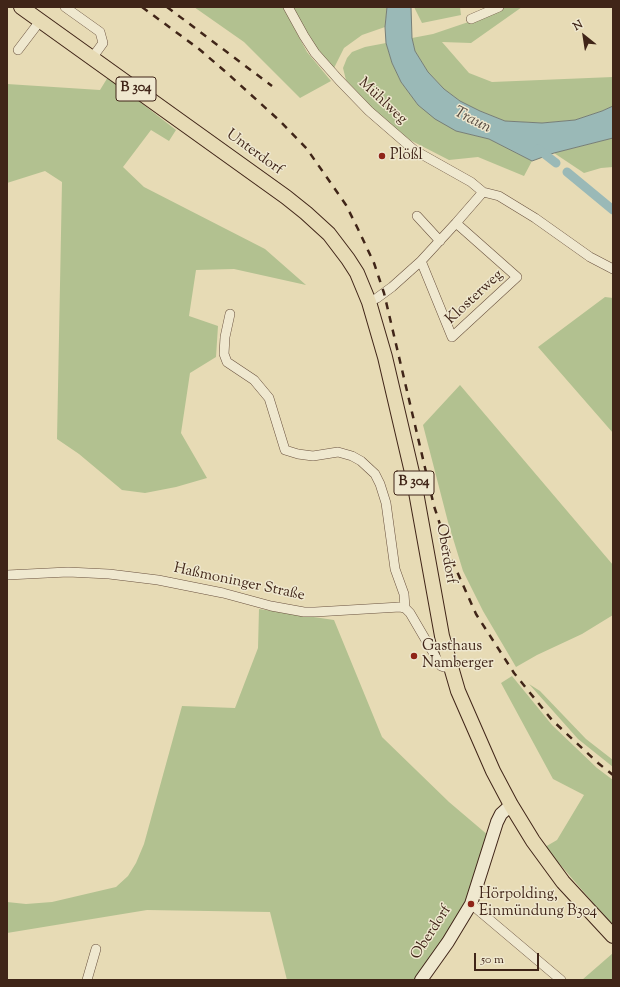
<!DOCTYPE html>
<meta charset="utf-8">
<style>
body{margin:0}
#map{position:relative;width:620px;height:987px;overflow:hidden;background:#e7dbb5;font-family:"Sorts Mill Goudy",serif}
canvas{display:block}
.frame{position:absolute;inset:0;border:8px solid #402518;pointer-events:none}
.north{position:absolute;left:564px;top:16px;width:40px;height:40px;-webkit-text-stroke:3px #efe8cf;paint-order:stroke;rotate:330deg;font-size:11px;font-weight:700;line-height:16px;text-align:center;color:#402518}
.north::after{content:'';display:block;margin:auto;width:14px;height:18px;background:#402518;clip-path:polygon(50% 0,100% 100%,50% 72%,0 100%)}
.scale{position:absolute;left:474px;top:953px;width:65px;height:18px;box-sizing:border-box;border:2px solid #402518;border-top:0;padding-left:5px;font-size:12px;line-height:14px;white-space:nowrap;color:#402518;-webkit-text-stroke:3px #efe8cf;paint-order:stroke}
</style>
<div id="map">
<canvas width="620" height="987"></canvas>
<div class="frame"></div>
<div class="north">N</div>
<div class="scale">50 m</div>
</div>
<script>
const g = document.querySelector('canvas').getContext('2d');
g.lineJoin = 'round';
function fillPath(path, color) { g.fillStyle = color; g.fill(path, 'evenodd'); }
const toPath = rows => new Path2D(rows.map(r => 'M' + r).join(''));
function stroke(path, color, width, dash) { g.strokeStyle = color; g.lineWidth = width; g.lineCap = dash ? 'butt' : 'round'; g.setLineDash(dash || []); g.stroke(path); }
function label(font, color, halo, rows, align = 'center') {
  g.font = font + ' "Sorts Mill Goudy",serif'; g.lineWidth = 3; g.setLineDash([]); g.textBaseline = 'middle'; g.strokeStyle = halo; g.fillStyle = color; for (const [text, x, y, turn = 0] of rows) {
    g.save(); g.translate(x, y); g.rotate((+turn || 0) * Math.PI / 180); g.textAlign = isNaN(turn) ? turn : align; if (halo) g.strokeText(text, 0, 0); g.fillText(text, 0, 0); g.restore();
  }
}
const green = toPath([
 [194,7,283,7,307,52,331,81,300,98,244,42],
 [291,7,387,7,385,27,362,35,344,48,333,70,312,46],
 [414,7,460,7,461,15,422,23],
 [501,7,522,7,471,43,442,42,469,73,492,82,613,77,613,106,602,111,575,120,542,123,505,121,480,111,460,101,444,89,428,72,415,51,412,38,433,34,498,12],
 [386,43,392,63,401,82,418,105,456,131,489,139,532,161,524,176,478,157,449,160,410,140,374,110,346,80,343,68,347,58,352,52,365,47],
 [108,77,176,130,169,141,151,130,123,167,144,187,265,249,306,285,234,269,196,270,189,316,218,326,216,357,190,373,181,433,207,478,176,487,145,493,122,490,79,454,57,439,62,182,45,171,7,183,7,84,100,90],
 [613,138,613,167,601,168,584,173,554,153],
 [605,297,613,298,613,433,538,347],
 [460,385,613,565,613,615,582,634,537,655,516,667,483,611,463,571,448,522,423,425],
 [259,609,334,620,382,737,449,802,489,836,467,906,415,980,287,980,270,912,147,910,7,933,7,902,26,904,52,902,116,887,128,876,136,863,144,844,182,706,235,708,258,648],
 [512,676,552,725,597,768,613,780,613,926,545,847,557,840,584,795,553,779,501,683],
 [529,684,540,691,586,739,613,760,613,767,578,739],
 [613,953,613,980,582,980]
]);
const water = toPath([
 [387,7,411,7,412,38,415,51,428,72,444,89,460,101,480,111,505,121,542,123,575,120,602,111,613,106,613,138,554,153,532,161,489,139,456,131,435,119,418,105,401,82,392,63,386,43,385,27,387,7]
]);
const canal = toPath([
 [538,149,556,163],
 [567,172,613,210]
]);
const street = toPath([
 [65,7,100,32,103,43,92,58],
 [288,7,304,36,315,53,339,80,369,111,414,150,471,182,483,192,499,196,535,218,590,257,613,269],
 [471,19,499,7],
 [18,50,40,21],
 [417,216,440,241],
 [421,261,452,337,517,277,456,223],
 [369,302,377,298,392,287,421,261,456,223,483,192],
 [230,314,225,337,224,354,227,362,254,380,269,398,285,450,298,454,313,456,338,452,352,456,361,461,375,474,380,484,386,503,395,569,404,594,405,608],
 [7,575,68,572,109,574,158,580,223,593,271,606,304,612,315,612,400,607,405,608,410,613,441,666,444,667,450,666],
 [471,904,561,980],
 [87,980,96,949]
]);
const secondary = toPath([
 [421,980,448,942,471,904,497,822,501,814,511,805]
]);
const primary = toPath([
 [21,7,286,197,306,213,329,234,348,259,357,273,369,302,385,357,414,481,442,636,458,691,493,771,511,805,533,841,563,882,613,936]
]);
const rail = toPath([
 [142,7,199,49,227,73,281,122,307,149,346,205,358,229,374,263,384,293,434,506,451,558,476,614,514,673,552,720,598,763,613,775],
 [167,7,272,86]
]);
const markers = [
 [382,156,4,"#8f2418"],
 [414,656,4,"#8f2418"],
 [471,904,4,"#8f2418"]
];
const shields = [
 [136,89,40],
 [414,483,40]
];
const shieldNames = [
 ["B 304",136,89],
 ["B 304",414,483]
];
const streetNames = [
 ["Mühlweg",382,102,43],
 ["Unterdorf",254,153,36],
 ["Klosterweg",475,298,-43],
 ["Oberdorf",445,554,80],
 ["Haßmoninger Straße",239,583,12],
 ["Oberdorf",432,933,-57]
];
const poiNames = [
 ["Plößl",390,156],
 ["Gasthaus",422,647],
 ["Namberger",422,664],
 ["Hörpolding,",479,895],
 ["Einmündung B304",479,912]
];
const waterNames = [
 ["Traun",472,121,27]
];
fillPath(green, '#b2c190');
fillPath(water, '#9ab9b7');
stroke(water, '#767e77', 1);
stroke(canal, '#9ab9b7', 9);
stroke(street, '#6a523f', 10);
stroke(secondary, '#402518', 14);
stroke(primary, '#402518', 16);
stroke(street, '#efe8cf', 9);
stroke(secondary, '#efe8cf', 12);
stroke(primary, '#e7dbb5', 14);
stroke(rail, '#402518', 2.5, [7, 7]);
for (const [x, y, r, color] of markers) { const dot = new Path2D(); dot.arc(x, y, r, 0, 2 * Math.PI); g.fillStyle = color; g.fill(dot); stroke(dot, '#efe8cf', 1.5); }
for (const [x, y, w] of shields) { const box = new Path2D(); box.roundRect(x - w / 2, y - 12, w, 24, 3); g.fillStyle = '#efe8cf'; g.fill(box); stroke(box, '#402518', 1); }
label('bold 14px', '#402518', null, shieldNames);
label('15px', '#402518', '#efe8cf', streetNames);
label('15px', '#402518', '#efe8cf', poiNames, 'left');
label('italic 16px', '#564a40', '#efe8cf', waterNames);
</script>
